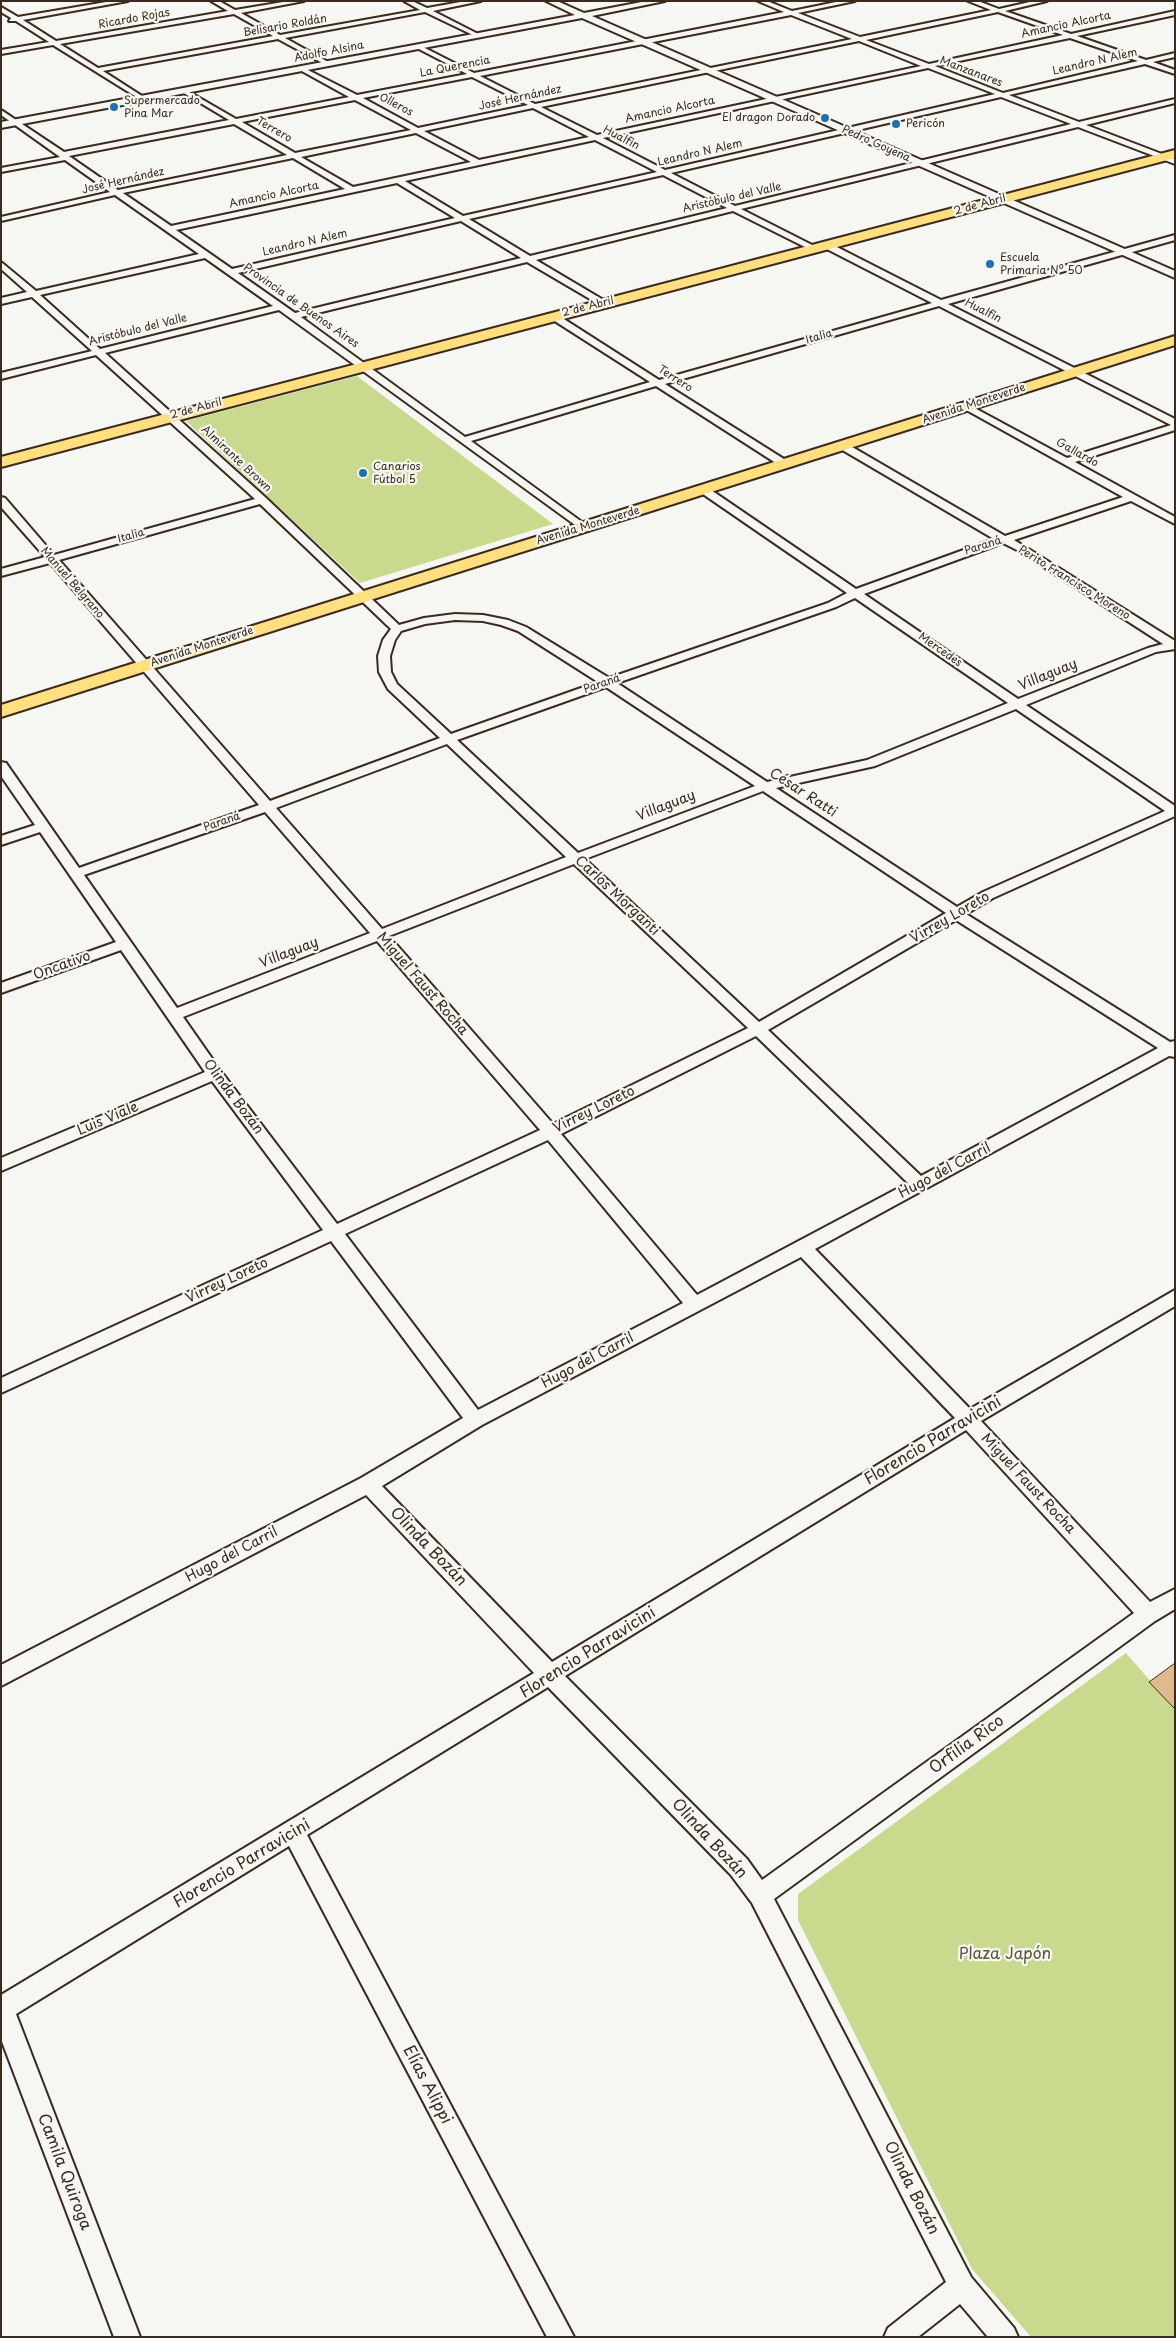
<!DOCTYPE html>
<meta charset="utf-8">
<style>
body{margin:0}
#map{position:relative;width:1176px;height:2338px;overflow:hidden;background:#f6f6f2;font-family:"Playpen Sans",sans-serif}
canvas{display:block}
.frame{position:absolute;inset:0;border:2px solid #3b2a1e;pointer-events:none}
</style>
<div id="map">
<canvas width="1176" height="2338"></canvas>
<div class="frame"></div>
</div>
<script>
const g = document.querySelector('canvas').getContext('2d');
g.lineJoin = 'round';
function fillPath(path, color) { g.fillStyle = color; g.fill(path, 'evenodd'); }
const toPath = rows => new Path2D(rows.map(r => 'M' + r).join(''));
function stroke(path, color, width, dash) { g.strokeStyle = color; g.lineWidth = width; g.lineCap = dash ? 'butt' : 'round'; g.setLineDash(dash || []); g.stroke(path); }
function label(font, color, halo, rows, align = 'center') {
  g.font = font + ' "Playpen Sans",sans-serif'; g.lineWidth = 4.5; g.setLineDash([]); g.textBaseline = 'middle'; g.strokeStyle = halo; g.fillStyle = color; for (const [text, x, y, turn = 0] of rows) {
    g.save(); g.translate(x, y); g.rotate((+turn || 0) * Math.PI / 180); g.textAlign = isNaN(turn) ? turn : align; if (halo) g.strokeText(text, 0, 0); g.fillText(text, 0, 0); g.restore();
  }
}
const green = toPath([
 [357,376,553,524,360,583,186,421],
 [1126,1653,1175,1709,1175,2337,1031,2337,972,2269,798,1920,798,1894]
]);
const building = toPath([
 [1175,1663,1175,1709,1149,1682,1175,1663]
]);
const minor = toPath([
 [112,1,128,1,23,20,56,41,228,11,211,1,219,1,235,10,289,1,304,1,241,13,280,35,420,10,404,1,412,1,427,8,466,1,481,1,433,11,482,36,477,37,425,12,285,38,330,63,328,66,278,39,103,71,145,98,145,100,143,101,53,45,1,54,1,50,49,42,16,21,9,21,11,18,1,12,1,7,18,17,112,1],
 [234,14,273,36,98,68,60,44,234,14],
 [758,1,767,1,792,11,841,1,855,1,798,13,860,37,991,10,968,1,978,1,999,9,1034,1,1047,1,1005,11,1071,34,1175,11,1175,15,1077,36,1146,60,1175,53,1175,57,1153,62,1175,70,1175,74,1145,64,1009,95,1079,122,1175,99,1175,103,1086,125,1175,159,1175,164,1078,127,741,209,816,247,816,251,813,251,733,211,536,260,605,301,606,303,602,306,527,262,301,317,465,437,650,382,550,318,550,314,556,314,659,380,932,303,823,247,823,243,829,243,941,300,1175,235,1175,240,948,304,1175,419,1175,430,1075,462,1175,517,1175,524,1131,501,1014,540,1175,641,1175,649,1156,652,1026,705,1175,806,1175,816,993,898,966,914,1170,1042,1175,1041,1175,1057,1169,1056,815,1249,970,1409,1175,1290,1175,1306,981,1421,1150,1602,1175,1589,1175,1609,1155,1621,774,1899,971,2277,1014,2328,1018,2337,988,2337,960,2304,918,2337,884,2337,888,2328,946,2282,752,1903,731,1875,548,1687,307,1835,574,2337,547,2337,289,1846,16,2014,140,2337,114,2337,1,2039,1,1995,534,1673,366,1495,1,1686,1,1665,361,1478,463,1418,331,1241,1,1393,1,1378,323,1230,212,1081,1,1171,1,1158,205,1072,121,950,1,993,1,983,116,942,40,832,1,845,1,836,35,825,1,776,1,762,6,763,79,868,259,805,50,563,1,576,1,569,45,557,1,507,1,497,5,498,54,555,255,499,96,355,1,379,1,373,92,351,32,297,1,304,1,298,27,292,1,269,1,262,36,291,199,254,115,195,1,221,1,217,110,192,65,160,1,172,1,168,60,157,1,115,1,110,64,152,229,120,182,92,182,90,184,89,236,119,349,97,300,70,302,67,357,95,467,74,417,48,419,45,474,73,784,12,758,1],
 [998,12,1063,35,929,64,866,40,998,12],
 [791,15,852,39,535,104,480,76,791,15],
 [1070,38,1138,61,1003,93,935,66,1070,38],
 [859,41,921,66,597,135,541,107,859,41],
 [928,68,995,94,665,170,603,138,928,68],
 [472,77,528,105,418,128,363,98,472,77],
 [1001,97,1071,124,735,206,671,173,1001,97],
 [355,100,411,130,295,153,242,122,355,100],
 [533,108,589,137,479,160,424,131,533,108],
 [234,124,287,155,118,190,69,156,234,124],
 [416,133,471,162,353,187,301,157,416,133],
 [595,140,657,172,463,216,405,181,595,140],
 [293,158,345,189,171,226,123,193,293,158],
 [663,175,727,208,530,256,469,219,663,175],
 [397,183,455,218,232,269,176,230,397,183],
 [461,221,521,258,295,313,238,273,461,221],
 [205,258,273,306,100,349,40,295,205,258],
 [939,306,1171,425,1067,458,969,405,966,404,961,407,1123,497,1005,536,847,444,839,444,839,448,994,539,856,589,708,488,700,488,700,492,847,593,828,603,609,678,526,627,508,620,483,615,455,614,424,618,399,625,266,498,105,353,279,310,582,530,587,527,586,525,471,441,656,386,779,465,787,465,787,461,665,384,939,306],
 [260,504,391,629,383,640,378,656,379,672,388,689,440,738,270,801,59,560,260,504],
 [1003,543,1019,551,1163,644,1148,648,1018,699,864,594,1003,543],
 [855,598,1008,703,867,760,767,782,617,683,836,607,855,598],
 [455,620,483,621,501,625,518,631,598,682,451,734,397,684,391,672,390,656,395,640,401,631,425,624,455,620],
 [606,687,755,786,578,853,457,740,606,687],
 [1016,709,1165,811,983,892,957,907,776,788,875,766,1016,709],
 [447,744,566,857,382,929,276,808,447,744],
 [763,791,946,913,759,1022,585,859,763,791],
 [265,812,370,933,177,1008,84,875,265,812],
 [574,864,748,1028,553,1124,389,936,574,864],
 [956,920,1158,1048,921,1176,768,1030,956,920],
 [377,941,540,1130,337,1224,220,1070,183,1017,377,941],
 [756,1036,908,1183,697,1295,561,1134,756,1036],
 [548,1140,683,1303,478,1410,345,1234,548,1140],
 [801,1257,955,1418,552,1662,382,1486,482,1425,801,1257],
 [966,1430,1134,1613,762,1880,747,1859,565,1676,966,1430]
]);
const tertiary = toPath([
 [546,1,557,1,584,13,647,1,665,1,592,16,1175,271,1175,278,582,18,1,128,1,122,575,15,546,1]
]);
const primary = toPath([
 [1175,150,1175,158,1,467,1,457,1175,150],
 [1175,336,1175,345,1,717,1,705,1175,336]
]);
const markers = [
 [114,107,5,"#1f6fb2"],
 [825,118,5,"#1f6fb2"],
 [896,124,5,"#1f6fb2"],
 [990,264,5,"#1f6fb2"],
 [363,473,5,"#1f6fb2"]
];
const farStreetnames = [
 ["Ricardo Rojas",134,19,-10],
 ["Amancio Alcorta",1066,25,-12],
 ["Belisario Roldán",285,26,-10],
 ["Adolfo Alsina",329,52,-11],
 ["Leandro N Alem",1095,62,-13],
 ["La Querencia",455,67,-11],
 ["Manzanares",971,72,21],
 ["José Hernández",520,98,-12],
 ["Olleros",396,105,28],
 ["Amancio Alcorta",670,110,-12],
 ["Terrero",274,130,30],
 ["Hualfin",621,138,27],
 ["Pedro Goyena",876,144,24],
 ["Leandro N Alem",700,153,-13],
 ["José Hernández",123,181,-13],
 ["Amancio Alcorta",274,195,-12],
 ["Aristóbulo del Valle",732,198,-13],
 ["2 de Abril",980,205,-15],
 ["Leandro N Alem",305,243,-13],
 ["Provincia de Buenos Aires",301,306,35],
 ["2 de Abril",588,307,-14],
 ["Hualfin",983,311,27],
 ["Aristóbulo del Valle",138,330,-14],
 ["Italia",819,337,-16],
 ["Terrero",675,379,33],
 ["Avenida Monteverde",974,404,-18],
 ["2 de Abril",196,409,-15],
 ["Gallardo",1077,453,29],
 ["Almirante Brown",236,459,43],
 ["Avenida Monteverde",588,526,-17],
 ["Italia",131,536,-16],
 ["Paraná",983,546,-17],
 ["Manuel Belgrano",72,583,49],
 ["Perito Francisco Moreno",1074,583,32],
 ["Avenida Monteverde",202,647,-18],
 ["Mercedes",940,650,35],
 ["Paraná",602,684,-19],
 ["Paraná",222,822,-19]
];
const farPoinames = [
 ["Supermercado",124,101],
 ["Pina Mar",124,114],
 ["El dragon Dorado",815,118,"right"],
 ["Pericón",906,124],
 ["Escuela",1000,258],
 ["Primaria Nº 50",1000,271],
 ["Canarios",373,467],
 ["Fútbol 5",373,480]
];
const streetNames = [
 ["Villaguay",1048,675,-22],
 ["César Ratti",803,793,33],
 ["Villaguay",666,806,-21],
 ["Carlos Morganti",617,896,43],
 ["Virrey Loreto",950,918,-30],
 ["Villaguay",289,953,-21],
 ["Oncativo",62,966,-20],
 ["Miguel Faust Rocha",422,984,49],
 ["Olinda Bozán",233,1097,53],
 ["Virrey Loreto",594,1110,-26],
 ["Luis Viale",108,1119,-23],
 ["Hugo del Carril",945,1171,-28],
 ["Virrey Loreto",227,1281,-25],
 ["Hugo del Carril",588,1361,-28],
 ["Miguel Faust Rocha",1028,1484,47],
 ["Hugo del Carril",232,1555,-28]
];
const nearStreetnames = [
 ["Florencio Parravicini",933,1441,-31],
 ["Olinda Bozán",428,1547,46],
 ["Florencio Parravicini",588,1653,-32],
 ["Orfilia Rico",967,1745,-36],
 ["Olinda Bozán",709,1839,47],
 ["Florencio Parravicini",242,1864,-31],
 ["Elías Alippi",427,2085,62],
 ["Camila Quiroga",64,2172,69],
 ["Olinda Bozán",911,2188,63]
];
const nearParknames = [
 ["Plaza Japón",1005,1955]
];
fillPath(green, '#c9da8e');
fillPath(building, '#e1b991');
stroke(building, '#3b2a1e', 1);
stroke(minor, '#3b2a1e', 4);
stroke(tertiary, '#3b2a1e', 4);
stroke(primary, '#3b2a1e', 4);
fillPath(minor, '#f6f6f2');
fillPath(tertiary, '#f6f6f2');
fillPath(primary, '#ffdf80');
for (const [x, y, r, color] of markers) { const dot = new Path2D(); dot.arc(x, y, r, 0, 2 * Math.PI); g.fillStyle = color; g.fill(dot); stroke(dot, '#f6f6f2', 2); }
label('11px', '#3b2a1e', '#f6f6f2', farStreetnames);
label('11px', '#3b2a1e', '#f6f6f2', farPoinames, 'left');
label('14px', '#3b2a1e', '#f6f6f2', streetNames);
label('16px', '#3b2a1e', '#f6f6f2', nearStreetnames);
label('16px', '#5e563a', '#f6f6f2', nearParknames);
</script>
